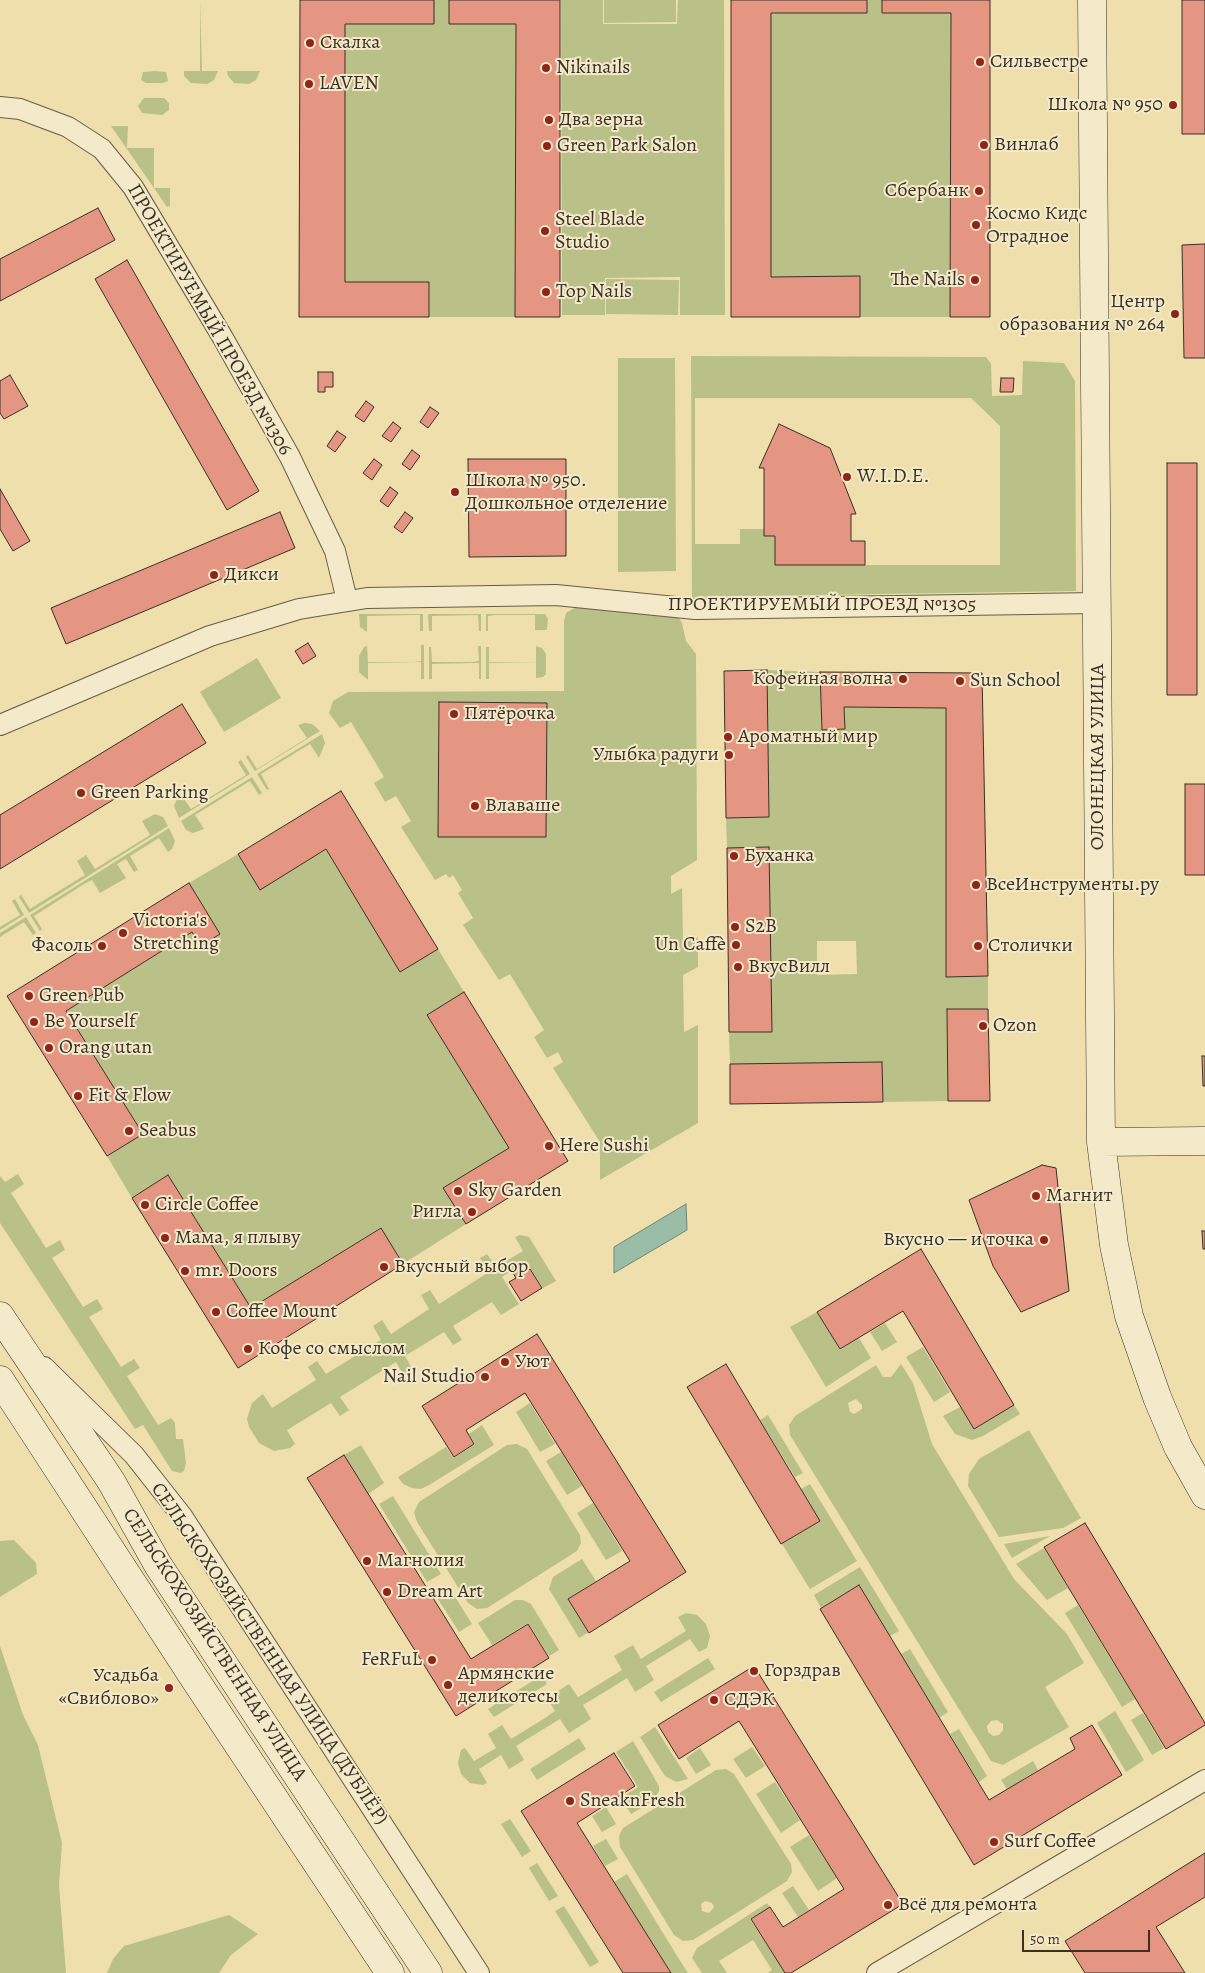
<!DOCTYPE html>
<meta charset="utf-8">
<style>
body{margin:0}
#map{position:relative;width:1205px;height:1973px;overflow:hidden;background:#eedfad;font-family:Alegreya,serif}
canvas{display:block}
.scale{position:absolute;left:1022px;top:1930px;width:128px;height:22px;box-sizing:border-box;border:2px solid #3a3025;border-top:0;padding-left:6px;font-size:15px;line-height:18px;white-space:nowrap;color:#3a3025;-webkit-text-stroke:4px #f4eaca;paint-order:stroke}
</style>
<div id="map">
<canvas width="1205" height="1973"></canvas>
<div class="scale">50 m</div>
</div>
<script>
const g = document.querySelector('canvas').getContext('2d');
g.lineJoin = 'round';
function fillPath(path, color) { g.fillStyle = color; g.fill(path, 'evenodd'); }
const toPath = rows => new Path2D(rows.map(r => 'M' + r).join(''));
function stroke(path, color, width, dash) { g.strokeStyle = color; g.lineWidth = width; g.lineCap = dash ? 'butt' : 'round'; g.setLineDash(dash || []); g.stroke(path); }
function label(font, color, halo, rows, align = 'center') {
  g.font = font + ' Alegreya,serif'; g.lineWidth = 4; g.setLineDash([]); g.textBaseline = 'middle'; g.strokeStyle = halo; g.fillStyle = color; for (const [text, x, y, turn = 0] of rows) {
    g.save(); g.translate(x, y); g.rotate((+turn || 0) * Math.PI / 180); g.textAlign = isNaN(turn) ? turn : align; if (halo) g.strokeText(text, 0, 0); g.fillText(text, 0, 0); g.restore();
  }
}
const green = toPath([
 [200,0,202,71,218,71,214,80,207,84,191,83,184,76,184,71,200,71],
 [434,0,449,0,450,24,516,24,515,317,429,317,429,282,345,282,345,24,434,24],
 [561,0,603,0,603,24,677,24,678,0,724,0,725,315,680,315,680,277,605,278,605,315,562,315],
 [604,0,676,0,676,22,604,23],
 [867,0,882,0,951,13,950,317,860,317,860,277,771,277,771,13],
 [155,71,166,72,168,81,163,83,146,83,141,80,143,72],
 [227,71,260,71,256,80,249,84,234,83,228,76],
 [144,98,164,98,169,103,169,110,162,115,142,113,138,106],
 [111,126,128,126,127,148,154,148,154,188,170,188,170,206,167,207],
 [606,279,679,280,678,315,606,314],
 [691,356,986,357,991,364,992,396,1022,395,1023,361,1064,363,1075,381,1076,591,692,597],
 [695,398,971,398,1000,426,1000,565,775,565,775,536,764,529,740,529,740,544,695,544],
 [618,358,675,358,676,571,618,572],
 [576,607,679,618,682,623,686,641,696,654,697,860,671,876,671,894,682,888,683,943,698,937,698,967,683,975,684,1032,698,1025,698,1123,600,1180,600,1142,553,1068,563,1062,558,1052,547,1058,534,1037,544,1030,510,974,499,980,463,925,473,918,458,893,462,890,453,875,449,878,446,874,435,880,401,827,411,821,396,796,385,802,374,783,384,777,351,722,340,728,329,713,333,701,348,692,564,691,564,621,566,613],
 [439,702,547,703,546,837,438,837],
 [359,614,423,614,423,631,420,631,420,615,413,615,367,616,367,632,360,627],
 [428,614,481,614,481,631,479,631,478,615,432,616,432,631,429,631],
 [486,614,545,614,548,619,547,630,535,630,535,615,495,615,488,616,488,631,486,631],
 [421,645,424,645,424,679,421,679,421,662,368,663,368,680,359,672,359,656,364,647,367,646,368,662,414,662,421,661],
 [478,646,481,646,481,679,479,679,479,663,472,663,432,664,432,679,429,679,429,647,431,647,432,662,472,662,479,661],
 [536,646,542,648,546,654,546,674,543,677,536,678,536,662,489,663,489,679,486,679,486,647,489,647,489,662,536,662],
 [257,658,281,698,224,732,200,692],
 [767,670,820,672,822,730,845,729,844,707,946,708,947,977,988,976,988,1009,947,1009,948,1101,883,1102,882,1062,730,1064,729,1032,771,1032,769,847,727,848,726,818,769,817],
 [817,941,856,941,857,974,817,975],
 [305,723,312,724,320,731,255,771,246,757,248,755,257,769,307,738,298,725],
 [322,734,325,743,319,758,310,744,261,774,269,789,267,790,257,774],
 [241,760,250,774,179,818,174,806,177,799,182,796,191,809,207,799,246,775,238,762],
 [252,777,262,793,259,795,250,781,195,815,204,829,193,833,186,830,181,821],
 [155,814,163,817,168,826,29,913,19,897,21,895,30,909,41,902,85,875,77,861,86,855,95,869,150,835,142,821],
 [169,828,175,841,172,849,168,852,159,838,130,856,138,870,134,872,126,859,117,864,126,878,100,893,92,880,84,884,34,916,42,929,40,931,30,915],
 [326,849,400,971,438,949,464,992,427,1015,509,1148,444,1188,466,1224,403,1264,380,1228,251,1308,168,1175,132,1198,107,1156,143,1134,66,1011,192,932,201,946,220,934,189,883,238,854,260,889],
 [15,899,24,915,0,930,0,927,20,915,12,901],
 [26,917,36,933,33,935,24,922,0,937,0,933],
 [18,1174,24,1184,11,1193,46,1248,60,1240,65,1250,52,1258,83,1307,97,1299,103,1309,89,1317,121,1367,134,1359,140,1368,127,1376,158,1425,171,1418,175,1423,176,1439,183,1439,186,1463,184,1471,181,1473,172,1471,143,1425,135,1429,0,1223,0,1176,5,1182],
 [520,1235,529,1237,556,1281,543,1288,526,1262,502,1277,519,1304,501,1315,492,1302,487,1305,453,1326,462,1340,453,1345,444,1332,405,1356,413,1370,404,1376,396,1362,340,1397,349,1410,340,1416,331,1403,287,1430,295,1444,290,1448,274,1451,259,1443,249,1427,247,1419,252,1403,259,1397,263,1394,272,1408,316,1380,308,1367,317,1361,326,1374,381,1340,373,1326,382,1320,391,1334,429,1309,421,1295,430,1290,439,1304,489,1272,480,1258,487,1254,496,1267,523,1251,515,1237],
 [817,1312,840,1350,859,1338,871,1358,826,1387,790,1327],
 [885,1323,897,1342,882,1351,870,1332],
 [923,1347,950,1392,934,1402,906,1357],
 [901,1364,913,1383,932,1444,1014,1579,1067,1634,1084,1663,1045,1687,1069,1727,1003,1765,991,1761,790,1435,789,1425,795,1416,876,1365,883,1377,891,1377],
 [856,1399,862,1405,862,1409,854,1414,850,1412,848,1403],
 [997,1720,1003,1724,1003,1730,999,1735,993,1736,988,1732,987,1726,991,1721],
 [530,1403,555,1444,540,1452,516,1412],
 [1014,1405,1020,1414,983,1436,972,1440,955,1434,943,1416,960,1407,974,1429],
 [768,1415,803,1473,795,1477,760,1420],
 [482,1425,494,1445,429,1485,421,1489,412,1488,403,1484,398,1477,446,1447,454,1458,475,1444,469,1434],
 [1029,1430,1081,1518,1063,1528,999,1537,968,1486,969,1474,979,1459],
 [517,1444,527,1449,580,1535,581,1543,577,1551,487,1608,477,1609,468,1603,417,1522,414,1512,419,1502,507,1445],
 [361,1445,384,1483,368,1494,344,1455],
 [561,1452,582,1486,567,1495,546,1461],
 [810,1484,857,1561,810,1589,782,1544,820,1521,801,1489],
 [393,1496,441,1574,427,1582,379,1504],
 [593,1503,622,1551,606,1560,577,1513],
 [1050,1536,1012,1558,1004,1544],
 [14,1540,36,1563,37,1574,0,1597,0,1541],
 [1044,1548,1068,1588,1047,1600,1016,1564],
 [582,1559,596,1581,568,1599,589,1632,579,1638,549,1589,553,1577],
 [860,1567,899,1631,890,1636,859,1585,821,1608,814,1595],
 [449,1587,472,1624,459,1632,436,1596],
 [515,1600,523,1600,531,1604,559,1650,549,1656,528,1623,492,1645,478,1623],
 [1078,1605,1135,1699,1122,1707,1065,1613],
 [686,1613,697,1615,706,1624,710,1636,707,1648,699,1652,690,1639,646,1666,654,1680,635,1692,627,1678,616,1685,583,1705,591,1719,569,1733,560,1719,516,1746,524,1760,509,1769,501,1755,479,1769,487,1783,483,1785,470,1783,461,1774,458,1763,461,1750,465,1748,474,1761,496,1748,488,1734,502,1725,511,1739,545,1718,555,1711,547,1698,569,1684,578,1697,583,1694,622,1670,614,1656,633,1645,641,1659,647,1655,686,1631,678,1617],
 [0,1646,23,1715,38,1745,62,1843,59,1885,66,1973,0,1973],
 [910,1649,948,1712,939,1718,901,1654],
 [708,1658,715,1669,661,1702,654,1692],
 [542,1675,547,1684,494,1717,488,1709],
 [1115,1711,1144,1760,1126,1772,1097,1723],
 [1143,1713,1164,1748,1152,1755,1131,1720],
 [655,1727,688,1779,676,1782,665,1776,640,1737],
 [959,1729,987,1776,979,1782,950,1734],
 [579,1738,586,1749,537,1780,530,1769],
 [633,1741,659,1786,659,1791,653,1801,631,1814,621,1798,638,1787,616,1752],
 [752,1747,765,1766,746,1778,733,1759],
 [700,1748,711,1765,696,1774,686,1758],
 [1033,1761,1038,1770,1007,1789,1001,1780],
 [726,1769,734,1774,791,1864,792,1872,787,1881,735,1914,693,1940,683,1941,674,1935,620,1847,619,1836,623,1828,673,1797,716,1770],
 [705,1901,712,1903,714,1907,709,1913,702,1911,701,1904],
 [775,1782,800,1820,781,1833,756,1794],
 [606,1807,616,1824,602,1832,592,1816],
 [510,1819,531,1851,522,1857,501,1824],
 [809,1835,837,1878,818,1891,790,1847],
 [606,1839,618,1859,605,1866,593,1846],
 [537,1863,558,1896,549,1901,529,1868],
 [627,1874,679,1959,688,1973,671,1973,614,1882],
 [793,1886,809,1910,798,1917,782,1893],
 [767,1903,770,1907,750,1919,785,1973,768,1973,772,1970,753,1940,719,1961,727,1973,702,1973,692,1958,697,1948],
 [564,1906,599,1962,590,1967,555,1911],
 [229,1915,258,1934,231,1955,219,1973,107,1973,113,1959,124,1946]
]);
const water = toPath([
 [686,1204,687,1230,614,1273,614,1247,686,1204]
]);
const building = toPath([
 [300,0,434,0,434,24,345,24,345,282,429,282,429,317,299,317,300,0],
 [449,0,560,0,560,317,515,317,516,24,449,24,449,0],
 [731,0,867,0,867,13,771,13,771,277,860,276,860,317,731,317,731,0],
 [882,0,990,0,990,317,950,317,951,13,882,13,882,0],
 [1182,0,1205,0,1205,134,1182,134,1182,0],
 [98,208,115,240,0,301,0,259,98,208],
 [1205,244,1205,358,1184,358,1182,245,1205,244],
 [127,260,259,491,227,510,95,279,127,260],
 [318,372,333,372,333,387,325,387,325,392,318,392,318,372],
 [10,375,28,406,4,419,0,413,0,381,10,375],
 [1001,378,1014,378,1013,392,1000,392,1001,378],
 [366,401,374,407,364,422,355,416,366,401],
 [430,407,439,413,428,428,420,422,430,407],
 [393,422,401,428,391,442,382,436,393,422],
 [779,424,830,448,856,514,851,514,851,541,865,541,865,565,775,565,775,536,764,536,764,468,759,468,779,424],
 [337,431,346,437,335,452,327,446,337,431],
 [412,450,420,456,410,470,402,464,412,450],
 [374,459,382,465,372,480,363,473,374,459],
 [468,459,566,459,566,556,469,557,468,459],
 [1167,463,1197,463,1197,695,1167,695,1167,463],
 [390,487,398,493,388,507,380,501,390,487],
 [0,489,30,541,13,551,0,529,0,489],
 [280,512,295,548,66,644,51,608,280,512],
 [405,512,413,518,402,533,394,527,405,512],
 [308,643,316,656,303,664,295,651,308,643],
 [767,670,769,817,726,818,724,671,767,670],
 [820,672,982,673,988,976,946,977,946,708,844,707,845,729,822,730,820,672],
 [439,702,547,703,546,837,438,837,439,702],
 [182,704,206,743,0,869,0,815,182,704],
 [1185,784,1205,784,1205,875,1185,875,1185,784],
 [341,791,438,949,400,972,326,849,260,890,238,854,341,791],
 [769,847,772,1032,729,1032,727,848,769,847],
 [189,883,220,934,201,946,192,932,66,1011,143,1134,107,1156,7,996,189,883],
 [464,992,568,1161,466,1224,443,1188,509,1148,427,1015,464,992],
 [947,1009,988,1009,990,1101,948,1101,947,1009],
 [1202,1056,1205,1056,1205,1086,1203,1086,1202,1056],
 [882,1062,883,1102,730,1104,730,1064,882,1062],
 [1042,1165,1056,1168,1069,1291,1021,1312,993,1266,969,1200,1042,1165],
 [168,1175,251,1308,381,1228,403,1264,238,1368,132,1198,168,1175],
 [1202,1231,1205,1231,1205,1249,1203,1249,1202,1231],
 [921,1249,1014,1405,974,1429,903,1311,840,1349,817,1312,921,1249],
 [520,1268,523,1273,530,1269,542,1288,521,1301,509,1282,516,1278,513,1273,520,1268],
 [537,1334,686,1572,589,1633,568,1599,630,1561,525,1393,466,1430,474,1444,454,1457,422,1406,537,1334],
 [726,1364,820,1521,781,1544,687,1387,726,1364],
 [344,1455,471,1659,528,1624,549,1658,456,1716,307,1478,344,1455],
 [1085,1523,1205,1723,1205,1725,1166,1749,1044,1547,1085,1523],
 [859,1585,989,1800,1075,1749,1070,1738,1092,1725,1122,1775,974,1865,820,1609,859,1585],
 [754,1666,903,1904,791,1973,785,1973,751,1919,770,1907,783,1927,844,1889,739,1721,679,1759,658,1725,754,1666],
 [614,1753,635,1786,577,1823,671,1973,623,1973,521,1811,614,1753],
 [1205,1853,1205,1897,1156,1927,1185,1973,1085,1973,1065,1941,1205,1853]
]);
const street = toPath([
 [0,107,20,109,68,127,102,149,133,187,223,338,290,457,335,551,347,600],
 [0,725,210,636,299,609,367,598,556,595,695,609,1097,603],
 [44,1367,134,1455,182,1516,479,1973],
 [877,1973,1205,1780]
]);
const secondary = toPath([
 [1092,0,1101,1142,1114,1245,1129,1316,1157,1397,1178,1447,1205,1495],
 [1101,1142,1205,1141],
 [0,1316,111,1481,158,1565,428,1973],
 [0,1380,194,1678,390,1973]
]);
const markers = [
 [310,43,5,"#8f2418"],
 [980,62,5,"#8f2418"],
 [546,68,5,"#8f2418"],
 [309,84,5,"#8f2418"],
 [1173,105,5,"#8f2418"],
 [549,120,5,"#8f2418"],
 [984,145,5,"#8f2418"],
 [547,146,5,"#8f2418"],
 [979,191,5,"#8f2418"],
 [976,225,5,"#8f2418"],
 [545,231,5,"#8f2418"],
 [975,280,5,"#8f2418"],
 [546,292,5,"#8f2418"],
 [1175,314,5,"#8f2418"],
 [847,477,5,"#8f2418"],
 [455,492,5,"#8f2418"],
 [214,575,5,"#8f2418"],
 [903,679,5,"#8f2418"],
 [960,681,5,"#8f2418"],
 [454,714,5,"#8f2418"],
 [728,737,5,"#8f2418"],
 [729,755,5,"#8f2418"],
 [81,793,5,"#8f2418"],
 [475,806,5,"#8f2418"],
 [734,856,5,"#8f2418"],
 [976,885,5,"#8f2418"],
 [735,927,5,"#8f2418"],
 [123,933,5,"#8f2418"],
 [736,945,5,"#8f2418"],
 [102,946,5,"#8f2418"],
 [978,946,5,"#8f2418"],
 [738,967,5,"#8f2418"],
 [29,996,5,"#8f2418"],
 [34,1022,5,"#8f2418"],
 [983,1026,5,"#8f2418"],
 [49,1048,5,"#8f2418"],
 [78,1096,5,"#8f2418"],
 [129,1131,5,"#8f2418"],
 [549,1146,5,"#8f2418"],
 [458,1191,5,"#8f2418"],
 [1036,1196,5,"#8f2418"],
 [145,1205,5,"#8f2418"],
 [472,1212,5,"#8f2418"],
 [165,1238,5,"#8f2418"],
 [1044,1240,5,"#8f2418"],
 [384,1267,5,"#8f2418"],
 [185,1271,5,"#8f2418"],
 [216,1312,5,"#8f2418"],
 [248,1349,5,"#8f2418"],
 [505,1362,5,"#8f2418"],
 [485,1377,5,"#8f2418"],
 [367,1561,5,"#8f2418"],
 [387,1592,5,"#8f2418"],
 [432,1660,5,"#8f2418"],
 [754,1671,5,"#8f2418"],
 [448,1685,5,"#8f2418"],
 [169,1688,5,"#8f2418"],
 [714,1700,5,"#8f2418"],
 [570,1801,5,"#8f2418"],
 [994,1842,5,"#8f2418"],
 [888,1905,5,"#8f2418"]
];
const poiNames = [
 ["Скалка",320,43],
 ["Сильвестре",990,62],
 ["Nikinails",556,68],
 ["LAVEN",319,84],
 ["Школа № 950",1163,105,"right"],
 ["Два зерна",559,120],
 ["Винлаб",994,145],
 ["Green Park Salon",557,146],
 ["Сбербанк",969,191,"right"],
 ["Космо Кидс",986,214],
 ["Отрадное",986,237],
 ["Steel Blade",555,220],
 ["Studio",555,243],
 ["The Nails",965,280,"right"],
 ["Top Nails",556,292],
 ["Центр",1165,302,"right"],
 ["образования № 264",1165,325,"right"],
 ["W.I.D.E.",857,477],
 ["Школа № 950.",465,481],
 ["Дошкольное отделение",465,504],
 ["Дикси",224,575],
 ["Кофейная волна",893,679,"right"],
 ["Sun School",970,681],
 ["Пятёрочка",464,714],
 ["Ароматный мир",738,737],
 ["Улыбка радуги",719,755,"right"],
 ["Green Parking",91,793],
 ["Влаваше",485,806],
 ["Буханка",744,856],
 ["ВсеИнструменты.ру",986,885],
 ["Victoria's",133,921],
 ["Stretching",133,944],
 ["S2B",745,927],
 ["Un Caffè",726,945,"right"],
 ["Фасоль",92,946,"right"],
 ["Столички",988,946],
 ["ВкусВилл",748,967],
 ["Green Pub",39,996],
 ["Be Yourself",44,1022],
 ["Ozon",993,1026],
 ["Orang utan",59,1048],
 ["Fit & Flow",88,1096],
 ["Seabus",139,1131],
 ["Here Sushi",559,1146],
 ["Sky Garden",468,1191],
 ["Магнит",1046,1196],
 ["Circle Coffee",155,1205],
 ["Ригла",462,1212,"right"],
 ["Мама, я плыву",175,1238],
 ["Вкусно — и точка",1034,1240,"right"],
 ["Вкусный выбор",394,1267],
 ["mr. Doors",195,1271],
 ["Coffee Mount",226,1312],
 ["Кофе со смыслом",258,1349],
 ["Уют",515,1362],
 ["Nail Studio",475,1377,"right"],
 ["Магнолия",377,1561],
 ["Dream Art",397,1592],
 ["FeRFuL",422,1660,"right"],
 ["Горздрав",764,1671],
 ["Армянские",458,1674],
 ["деликотесы",458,1697],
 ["Усадьба",159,1676,"right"],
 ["«Свиблово»",159,1699,"right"],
 ["СДЭК",724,1700],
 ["SneaknFresh",580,1801],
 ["Surf Coffee",1004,1842],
 ["Всё для ремонта",898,1905]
];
const streetNames = [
 ["ПРОЕКТИРУЕМЫЙ ПРОЕЗД №1306",209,320,60],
 ["ПРОЕКТИРУЕМЫЙ ПРОЕЗД №1305",822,605],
 ["ОЛОНЕЦКАЯ УЛИЦА",1098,757,-90],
 ["СЕЛЬСКОХОЗЯЙСТВЕННАЯ УЛИЦА",214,1645,57],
 ["СЕЛЬСКОХОЗЯЙСТВЕННАЯ УЛИЦА (ДУБЛЁР)",269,1654,56]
];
fillPath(green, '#b9c189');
fillPath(water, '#9abda7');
stroke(water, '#748573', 1);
fillPath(building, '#e49683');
stroke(building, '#3a3025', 1);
stroke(street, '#675c47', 22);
stroke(secondary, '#3a3025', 29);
stroke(street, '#f4eaca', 20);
stroke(secondary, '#f4eaca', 28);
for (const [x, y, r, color] of markers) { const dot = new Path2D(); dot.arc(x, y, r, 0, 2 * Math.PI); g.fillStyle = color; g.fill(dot); stroke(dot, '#f4eaca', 2); }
label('20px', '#3a3025', '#f4eaca', poiNames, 'left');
label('20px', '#3a3025', '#f4eaca', streetNames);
</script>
